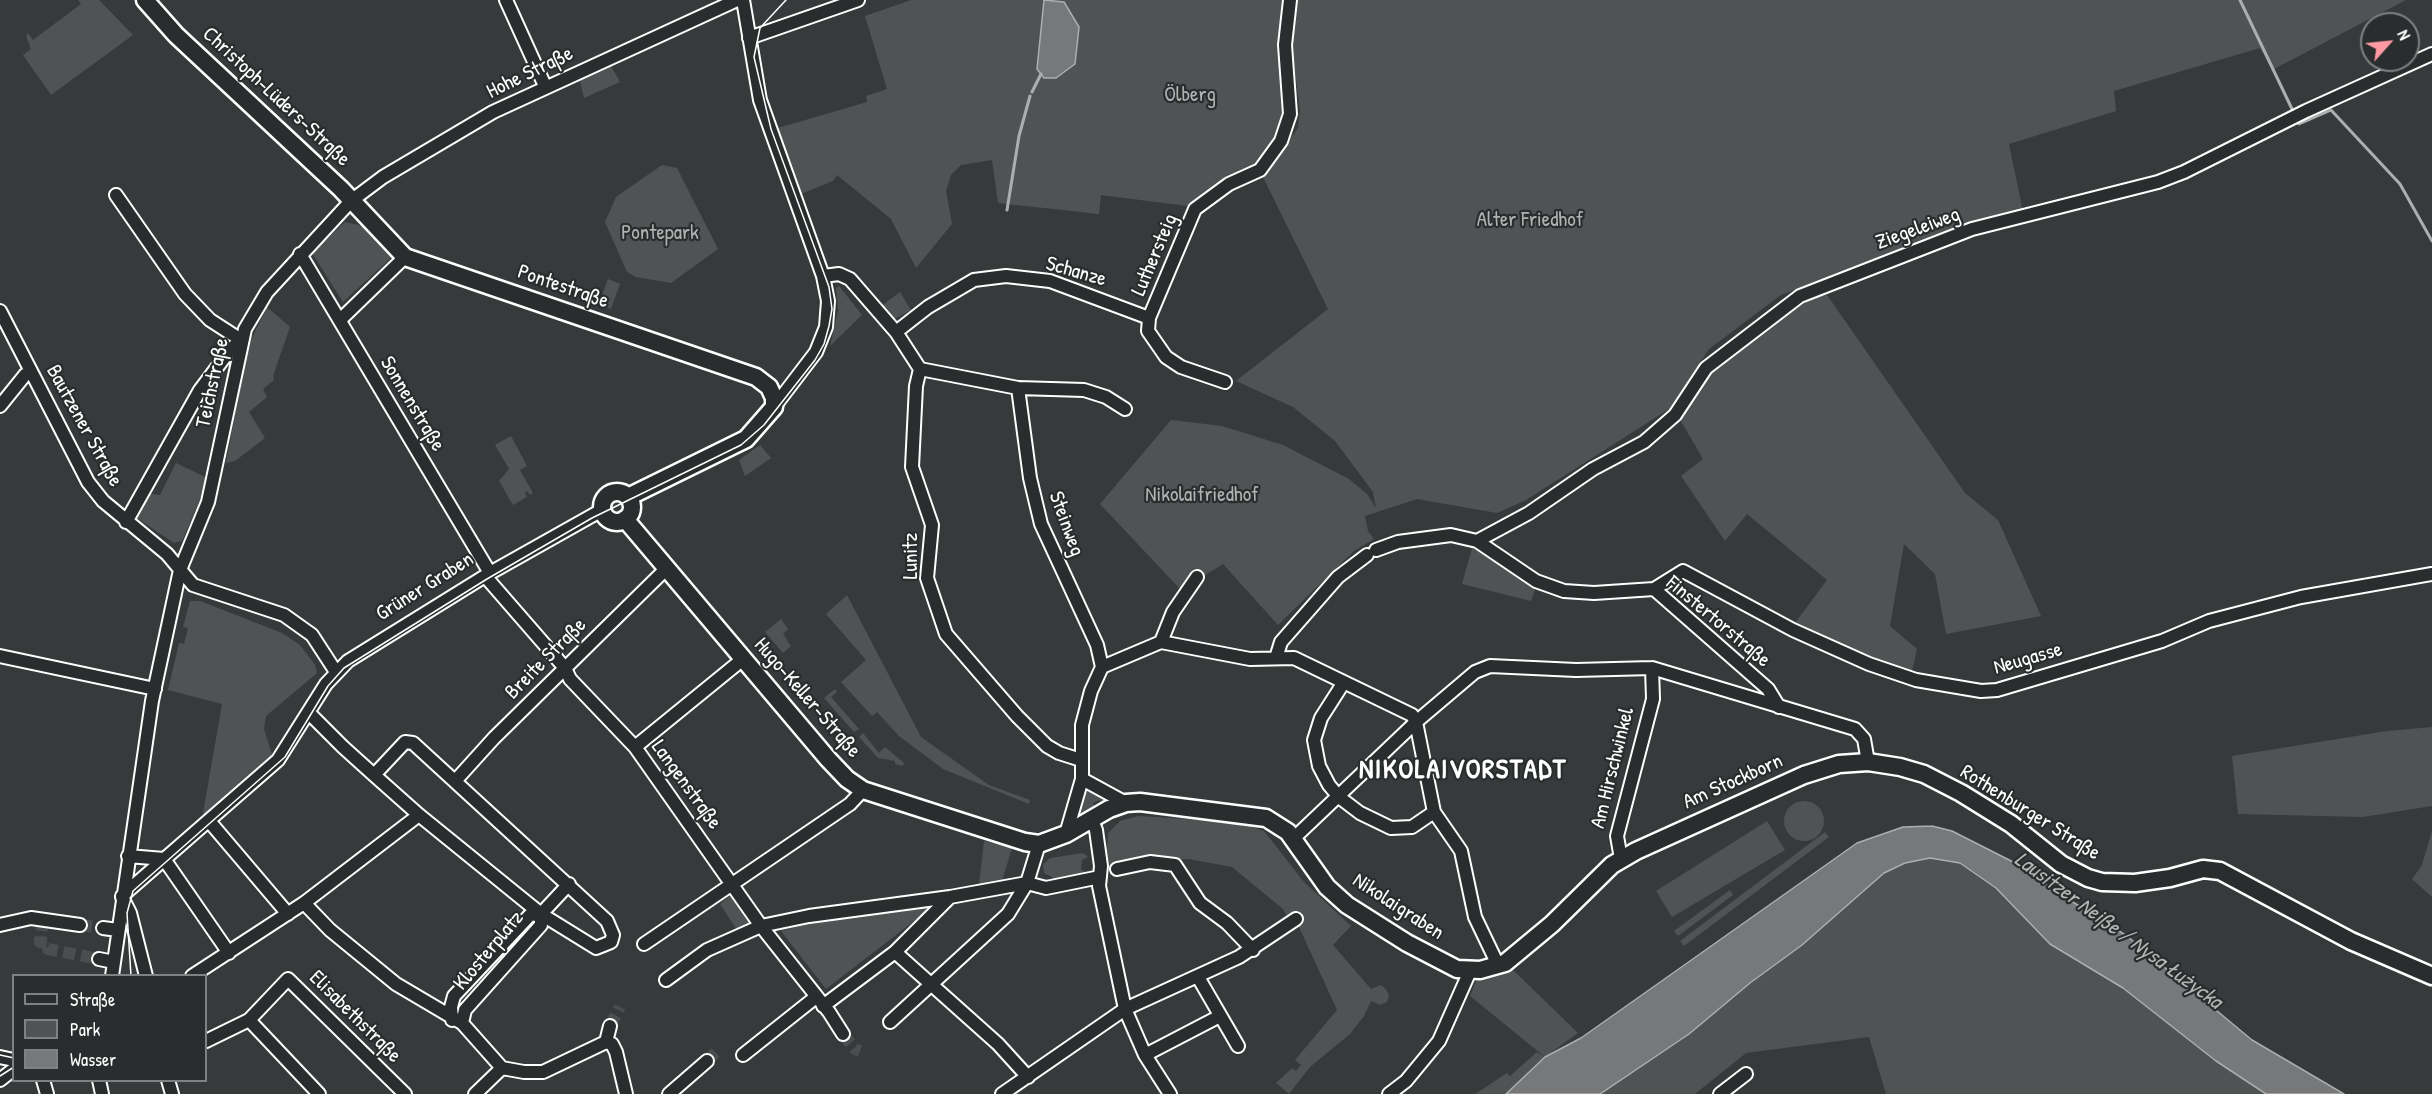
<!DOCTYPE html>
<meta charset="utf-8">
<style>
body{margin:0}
#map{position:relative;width:2432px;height:1094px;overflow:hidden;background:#373a3b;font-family:"Patrick Hand",sans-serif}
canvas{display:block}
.legend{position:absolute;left:12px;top:974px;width:195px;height:108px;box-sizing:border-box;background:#2a2d2e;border:2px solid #7f8182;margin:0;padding:8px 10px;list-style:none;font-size:18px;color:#fff}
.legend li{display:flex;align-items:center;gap:12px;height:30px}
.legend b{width:30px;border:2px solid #7f8182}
.north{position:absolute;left:2360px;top:12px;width:60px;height:60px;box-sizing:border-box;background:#2a2d2e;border:2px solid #7f8182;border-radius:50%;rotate:63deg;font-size:16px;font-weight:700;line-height:24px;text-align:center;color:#fff}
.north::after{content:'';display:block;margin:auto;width:21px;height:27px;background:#ff9aa2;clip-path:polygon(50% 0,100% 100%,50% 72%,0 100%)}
</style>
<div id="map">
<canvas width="2432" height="1094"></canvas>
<ul class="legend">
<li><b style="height:8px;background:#2a2d2e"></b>Straße</li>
<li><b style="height:16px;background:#505354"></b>Park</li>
<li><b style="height:16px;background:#767879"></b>Wasser</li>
</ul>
<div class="north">N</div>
</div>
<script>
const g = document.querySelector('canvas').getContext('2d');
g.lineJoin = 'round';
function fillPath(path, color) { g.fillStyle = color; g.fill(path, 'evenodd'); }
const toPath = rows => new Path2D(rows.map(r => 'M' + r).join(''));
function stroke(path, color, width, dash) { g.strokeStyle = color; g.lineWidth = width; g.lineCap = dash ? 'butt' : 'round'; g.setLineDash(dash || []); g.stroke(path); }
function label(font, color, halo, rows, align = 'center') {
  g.font = font + ' "Patrick Hand",sans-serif'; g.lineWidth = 4.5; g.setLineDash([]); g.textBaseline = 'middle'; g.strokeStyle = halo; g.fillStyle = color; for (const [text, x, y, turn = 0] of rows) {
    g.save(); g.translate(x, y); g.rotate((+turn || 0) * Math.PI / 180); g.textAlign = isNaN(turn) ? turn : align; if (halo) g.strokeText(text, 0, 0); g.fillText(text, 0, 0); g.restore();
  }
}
const green = toPath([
 [78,0,99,0,133,35,51,95,23,55,31,49,26,36,28,33,33,40,81,4],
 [911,0,1289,0,1288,114,1279,141,1259,169,1187,206,1101,195,1099,214,998,203,992,160,961,165,951,175,946,191,952,224,916,268,891,219,837,175,833,181,801,194,778,128,867,102,866,96,887,89,865,16],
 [1297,0,2406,0,2272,70,2260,48,2114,91,2116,111,2009,144,2023,212,1967,226,1781,295,1709,349,1669,409,1526,500,1497,513,1417,499,1365,516,1368,531,1374,539,1354,551,1278,625,1223,564,1181,590,1100,504,1171,420,1222,426,1283,445,1349,479,1367,494,1376,508,1373,492,1335,441,1293,407,1236,381,1328,309,1260,171,1275,160,1298,128,1300,111,1291,39],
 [610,64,620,82,584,98,579,77],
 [662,165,677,168,718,249,671,283,636,277,627,272,605,222,616,197],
 [345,222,363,226,392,257,343,302,312,253],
 [608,279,620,284,611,309,599,304],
 [839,286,862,315,830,346,838,310,836,288],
 [900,292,911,310,891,321,880,307],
 [1827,295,1965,493,1998,520,2041,616,1946,634,1935,574,1904,544,1890,626,1917,649,1912,671,1859,653,1795,623,1827,580,1747,514,1725,541,1681,476,1703,459,1678,416,1717,364,1812,298],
 [267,307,290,327,273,376,274,380,263,389,267,397,249,412,265,438,235,461,226,463,245,362,251,340],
 [511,436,527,466,520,470,533,493,530,495,527,491,525,493,527,497,513,505,499,481,509,469,495,445],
 [760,445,771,458,745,476,739,460],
 [176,463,205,477,205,488,182,541,174,543,134,516,150,494,160,495],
 [1472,548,1536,586,1531,601,1462,584],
 [847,595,921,737,989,785,1030,800,1029,804,943,769,899,736,877,712,872,716,841,682,866,660,826,614],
 [190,601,200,601,282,633,300,645,315,665,317,673,266,716,264,729,273,758,202,819,222,704,168,690,179,643,184,644,188,628,183,627],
 [781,619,788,629,783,634,791,646,783,653,765,632],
 [835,689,837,692,831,697,859,729,854,732,824,698],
 [2432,727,2432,806,2363,817,2238,814,2232,756,2387,731],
 [863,733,879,753,885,747,904,763,903,766,895,764,895,761,878,758,859,737],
 [1086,790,1108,800,1102,803,1100,800,1093,803,1095,807,1079,815],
 '1784 821a20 20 0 1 1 40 0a20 20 0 1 1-40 0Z',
 [1138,816,1238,822,1264,831,1304,882,1351,926,1333,945,1371,989,1381,985,1386,989,1389,995,1387,1002,1380,1005,1371,1001,1364,1016,1350,1034,1310,1067,1289,1094,1276,1083,1292,1068,1296,1071,1301,1065,1295,1060,1337,1010,1294,916,1289,919,1283,909,1232,867,1188,859,1135,862,1106,869,1108,833,1120,821],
 [1767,821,1785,850,1672,917,1656,891],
 [2432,831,2432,897,2412,879,2422,865],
 [1825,832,1829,837,1684,946,1680,941],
 [984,841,1012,848,1002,881,979,885],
 [1083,853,1088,857,1082,860,1081,869,1087,874,1056,879,1044,873,1043,864,1050,858],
 [1930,858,1960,863,1996,888,2050,944,2123,988,2216,1061,2266,1094,1886,1094,1869,1037,1746,1053,1695,1094,1600,1094,1689,1034,1750,983,1802,945,1884,873,1905,863],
 [1730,890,1733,895,1678,936,1674,931],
 [732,894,752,924,737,930,720,904],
 [924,905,927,911,826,989,781,931,811,923],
 [1511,968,1578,1033,1545,1057,1470,996,1476,981],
 [1537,1052,1545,1057,1506,1094,1475,1094,1507,1073,1510,1076]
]);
const water = toPath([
 [1044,0,1064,2,1079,27,1075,64,1056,78,1044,78,1037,69,1044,0],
 [1932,826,1952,831,2025,868,2057,892,2127,936,2252,1040,2344,1094,2266,1094,2216,1061,2123,988,2050,944,1996,888,1960,863,1930,858,1905,863,1884,873,1802,945,1750,983,1689,1034,1600,1094,1506,1094,1545,1057,1581,1038,1857,843,1903,827,1932,826]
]);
const stream = toPath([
 [2240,0,2292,109],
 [1032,92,1041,74],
 [2299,124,2331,110,2400,184,2432,241],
 [1007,210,1019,136,1030,96]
]);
const streetTunnel = toPath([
 [43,919,40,942,49,943,48,949,99,959],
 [80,925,103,928],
 [610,1026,620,1007],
 [843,1034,855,1049,860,1051],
 [707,1061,716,1052]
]);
const street = toPath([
 [506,0,545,86],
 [743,0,760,100,823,276,828,301,826,327,816,352,774,407],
 [749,38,858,0],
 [116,195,185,294,210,320,241,340,230,350,200,390,126,522],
 [300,254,490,573],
 [823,276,839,274,850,279,896,332,920,369,916,386,912,467,932,525,927,578,946,634,1017,716,1047,746,1059,753,1081,760],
 [0,311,88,482,103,501,167,554,193,585,284,615,312,635,336,672],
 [1149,318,1195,209,1229,184,1260,170,1281,141,1290,114,1285,45,1290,0],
 [340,320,405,257],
 [896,332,928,307,974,280,1006,276,1050,281,1149,318,1148,331,1166,357,1181,367,1225,382],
 [920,369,1018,388,1084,390,1106,397,1125,409],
 [1018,388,1030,478,1041,524,1097,645,1102,667],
 [0,406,25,375,31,371],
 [1477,541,1529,513,1593,469,1644,442,1675,415,1706,368,1800,296,1972,229,2158,182,2184,172,2306,111,2432,54],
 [1376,550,1398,542,1451,535,1477,541,1536,581,1564,591,1594,593,1654,589,1683,571,1793,630,1869,664,1916,680,1981,691,1997,690,2162,641,2209,621,2301,597,2432,574],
 [485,576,565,668,570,679,635,747,761,926,829,1012,843,1034],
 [1654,589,1768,689,1779,707],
 [1161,642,1250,659,1294,658,1412,715,1416,722,1434,812,1461,851,1475,917,1498,965],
 [0,656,155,689],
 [1276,658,1281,642,1338,577,1367,555],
 [1344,682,1321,718,1314,740,1319,766,1329,785,1339,797,1360,813,1391,828,1412,827,1434,812],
 [309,713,343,747,374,775,419,815,541,914,596,948,611,942,613,935,607,921,413,743,405,742,374,775],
 [635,747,743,659],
 [1082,779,1126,803],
 [456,780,494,738,667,568],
 [1091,818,1096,830,1101,866,1099,886,1125,1009,1145,1055,1170,1094],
 [209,821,288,914],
 [1066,834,1082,779,1082,725,1091,691,1102,667,1161,642,1173,612,1197,577],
 [1293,839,1416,722,1475,672,1490,666,1576,670,1652,668,1855,729,1864,739,1868,762],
 [128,856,164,859],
 [164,859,229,953],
 [1621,859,1617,836,1653,699,1652,668],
 [1117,869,1150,862,1175,865,1200,903,1227,923,1253,950],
 [122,896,278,760,326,684,348,661,490,573,602,510],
 [122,897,130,913,146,976],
 [304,903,330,930,396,984,462,1023,502,1068,524,1072,543,1072,606,1042],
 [541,914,569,884],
 [0,925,31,918,80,925],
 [103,928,118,930],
 [644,944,850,804,863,790],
 [895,952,998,1044,1028,1077],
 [99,959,114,962],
 [112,976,152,701,180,570,208,502,245,329,267,292,351,201,383,177,493,112,737,0],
 [192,976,304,903,419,815],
 [1198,977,1238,1046],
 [666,980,707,950,761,926,809,916,950,897,1027,883,1046,888,1100,877],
 [823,1006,895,952,950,897],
 [249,1020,319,1094],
 [452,1020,451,1007,454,996,530,915,541,914],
 [890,1022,1008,914,1027,883,1039,844],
 [462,1023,465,1010,541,925,541,914],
 [206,1041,249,1020,288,979,405,1094],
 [606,1042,612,1044,616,1052,626,1094],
 [606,1042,610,1026],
 [743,1055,816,997],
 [1145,1055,1220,1016],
 [0,1057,14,1060],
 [0,1080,14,1069],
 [43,1080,47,1094],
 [99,1080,102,1094],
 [168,1080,172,1094],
 [475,1094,502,1068],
 [669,1094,707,1061],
 [1002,1094,1125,1009,1239,957,1296,919],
 [1389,1094,1406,1081,1439,1041,1470,971],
 [1720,1094,1746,1074]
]);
const secondary = toPath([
 [145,0,176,35,341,189,405,257,756,377,769,387,774,398,774,407,746,439,628,497],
 '602 507a15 15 0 1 1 30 0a15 15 0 1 1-30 0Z',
 [625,519,828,759,847,779,863,790,1025,842,1039,844,1066,834,1109,809,1126,803,1140,802,1266,818,1288,832,1327,887,1347,905,1407,943,1457,969,1480,970,1505,963,1552,924,1612,865,1636,851,1804,775,1839,764,1868,762,1900,767,1924,774,1961,793,2011,824,2061,864,2088,878,2102,882,2135,883,2170,878,2203,869,2220,871,2351,941,2432,976]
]);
const tram = toPath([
 [131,976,127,913,133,891,285,757,328,686,344,668,487,579,592,518,741,445,764,425,815,360,824,344,829,326,832,309,829,287,771,129,754,57,760,28,786,0],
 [0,1055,14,1058],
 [0,1076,14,1067]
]);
const streetNames = [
 ["Hohe Straße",530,73,-26],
 ["Christoph-Lüders-Straße",276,97,43],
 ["Ziegeleiweg",1918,229,-20],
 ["Luthersteig",1155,255,-67],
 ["Schanze",1076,272,16],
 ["Pontestraße",563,287,19],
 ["Teichstraße",213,383,-78],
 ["Sonnenstraße",412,404,59],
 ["Bautzener Straße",84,426,61],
 ["Steinweg",1066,524,70],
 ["Lunitz",911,556,-90],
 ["Grüner Graben",425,587,-32],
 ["Finstertorstraße",1718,622,40],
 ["Breite Straße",546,659,-45],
 ["Neugasse",2028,659,-16],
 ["Hugo-Keller-Straße",807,698,49],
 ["Am Hirschwinkel",1613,768,-76],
 ["Am Stockborn",1733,782,-24],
 ["Langenstraße",686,785,54],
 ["Rothenburger Straße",2030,813,32],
 ["Nikolaigraben",1398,907,33],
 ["Klosterplatz",489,951,-50],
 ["Elisabethstraße",355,1017,45]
];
const parkNames = [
 ["Ölberg",1190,95],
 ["Alter Friedhof",1530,220],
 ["Pontepark",660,233],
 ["Nikolaifriedhof",1202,495]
];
const waterNames = [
 ["Lausitzer Neiße / Nysa Łużycka",2118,931,36]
];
const districtNames = [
 ["NIKOLAIVORSTADT",1463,771]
];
fillPath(green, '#505354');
fillPath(water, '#767879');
stroke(water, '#adaeaf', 1.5);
stroke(stream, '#adaeaf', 3);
stroke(streetTunnel, '#4b4e4f', 12, [12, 6]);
stroke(street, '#fff', 16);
stroke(secondary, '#fff', 21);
stroke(street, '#2a2d2e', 12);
stroke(secondary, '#2a2d2e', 16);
stroke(tram, '#fff', 1.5);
label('21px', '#fff', '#2a2d2e', streetNames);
label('21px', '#b0b2b2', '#2a2d2e', parkNames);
label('italic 22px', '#b4b5b5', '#2a2d2e', waterNames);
g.letterSpacing = '1.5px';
label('bold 27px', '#fff', '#2a2d2e', districtNames);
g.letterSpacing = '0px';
</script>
